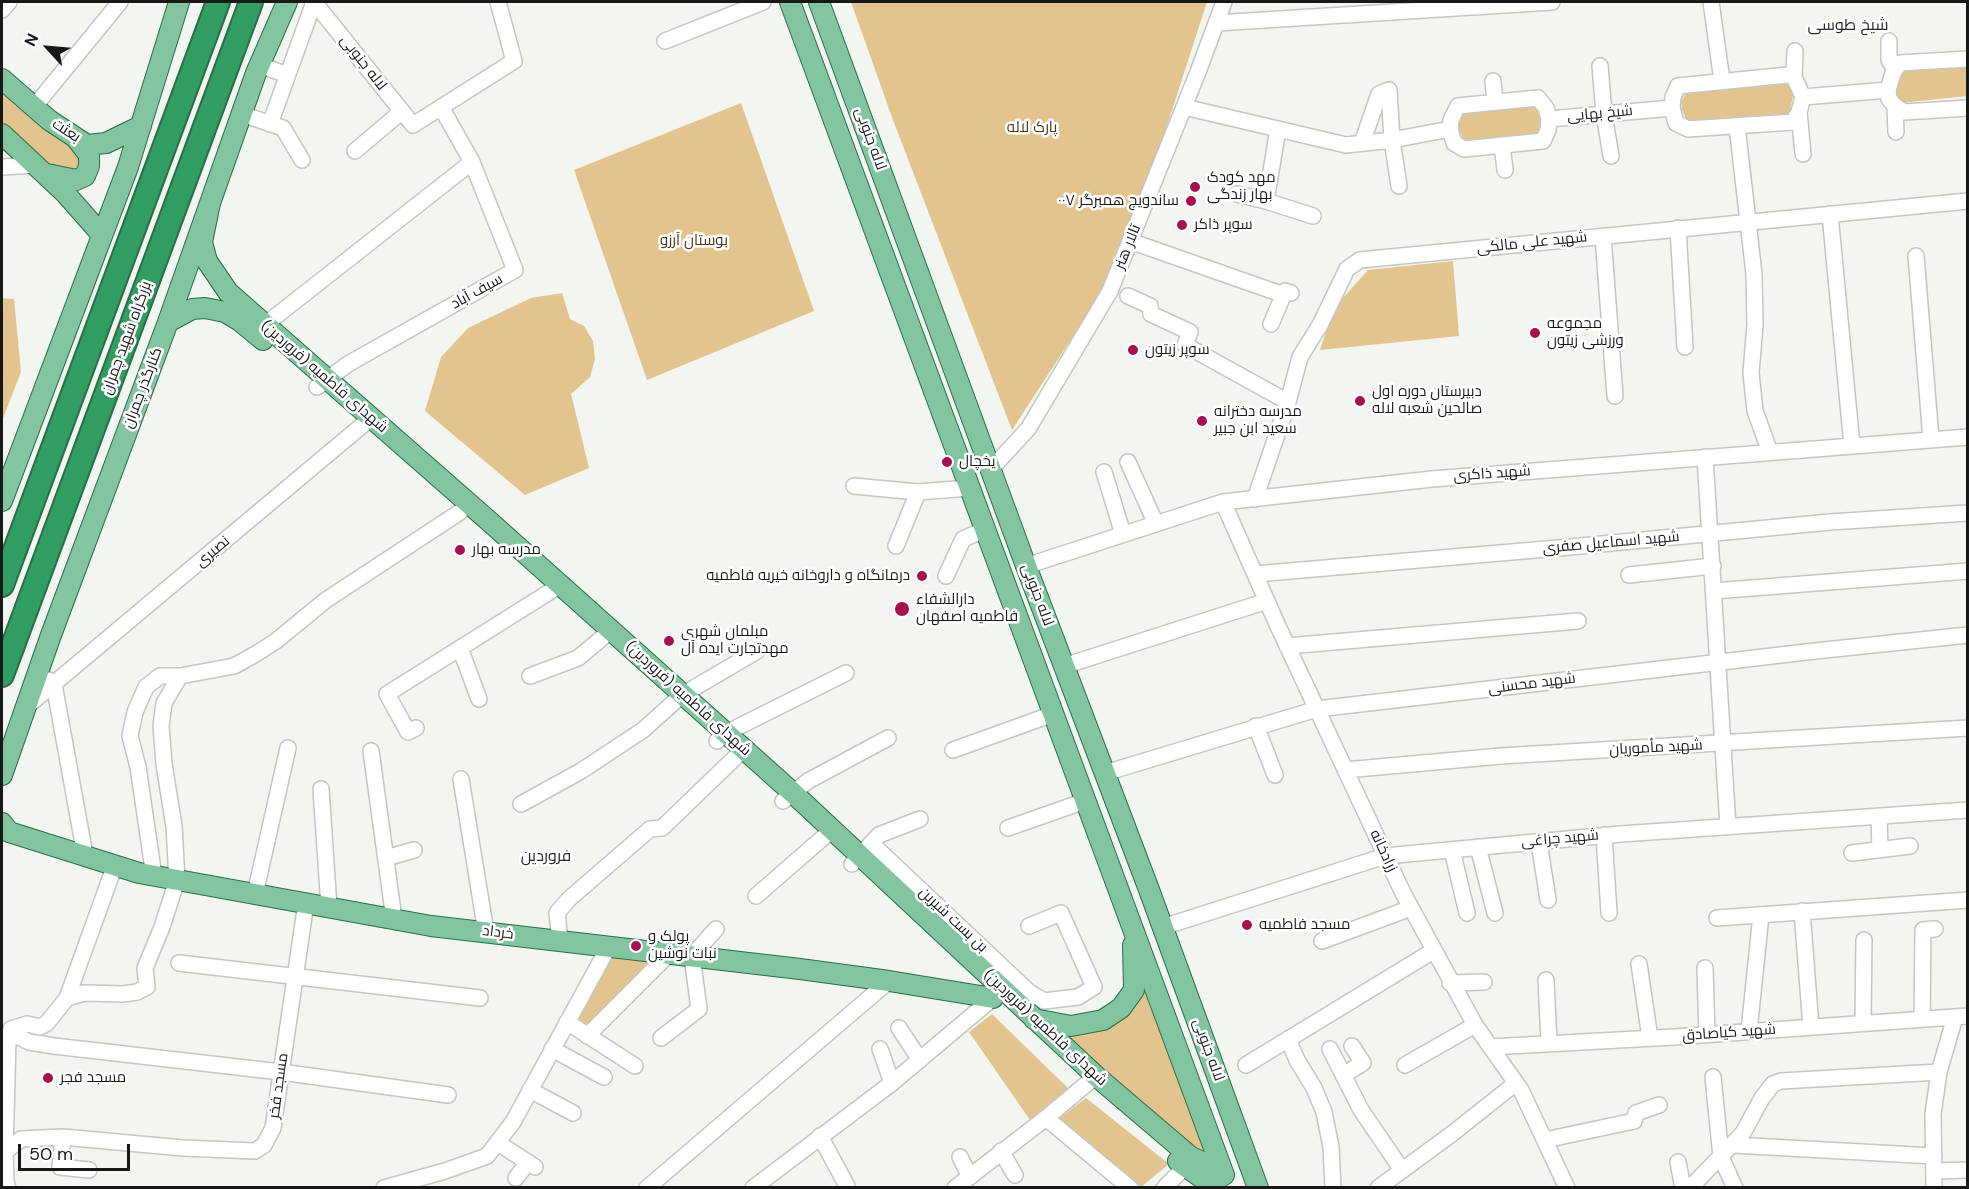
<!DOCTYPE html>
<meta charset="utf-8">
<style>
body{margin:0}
#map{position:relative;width:1969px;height:1189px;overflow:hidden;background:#f2f5f0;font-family:"DM Sans",sans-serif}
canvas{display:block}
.frame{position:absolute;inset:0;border:3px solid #181917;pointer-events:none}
.north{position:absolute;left:18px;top:18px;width:60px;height:60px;-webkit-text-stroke:4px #fff;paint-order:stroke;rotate:296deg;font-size:16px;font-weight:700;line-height:24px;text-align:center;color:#181917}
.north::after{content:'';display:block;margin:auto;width:21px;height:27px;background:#181917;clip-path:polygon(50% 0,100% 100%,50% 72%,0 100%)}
.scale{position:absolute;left:18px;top:1144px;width:112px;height:27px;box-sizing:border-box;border:3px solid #181917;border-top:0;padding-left:8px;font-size:18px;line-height:21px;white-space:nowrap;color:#181917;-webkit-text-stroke:4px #fff;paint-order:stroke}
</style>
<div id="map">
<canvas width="1969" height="1189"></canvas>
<div class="frame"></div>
<div class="north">N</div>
<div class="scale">50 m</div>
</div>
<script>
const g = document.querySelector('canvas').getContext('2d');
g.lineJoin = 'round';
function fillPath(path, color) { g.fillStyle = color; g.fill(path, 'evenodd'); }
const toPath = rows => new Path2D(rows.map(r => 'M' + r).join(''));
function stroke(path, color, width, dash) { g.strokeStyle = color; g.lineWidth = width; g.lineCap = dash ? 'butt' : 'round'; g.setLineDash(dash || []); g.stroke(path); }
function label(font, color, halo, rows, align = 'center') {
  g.font = font + ' "DM Sans",Cairo,sans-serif'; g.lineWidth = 5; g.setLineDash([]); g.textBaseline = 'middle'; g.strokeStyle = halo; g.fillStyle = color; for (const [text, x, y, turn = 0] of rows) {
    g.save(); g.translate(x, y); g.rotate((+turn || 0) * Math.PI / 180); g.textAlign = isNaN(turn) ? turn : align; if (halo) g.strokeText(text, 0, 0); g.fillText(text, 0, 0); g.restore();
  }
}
const green = toPath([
 [851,2,1207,2,1161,144,1103,290,1012,430,893,120],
 [1967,66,1967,96,1901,103,1895,98,1896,85,1903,69],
 [1785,83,1791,88,1793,96,1789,115,1687,121,1682,110,1681,102,1686,93],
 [2,89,79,154,81,165,76,172,55,171,2,125],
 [741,103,814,311,647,380,574,170],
 [1535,107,1542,115,1539,134,1465,141,1460,133,1458,123,1460,114],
 [1453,261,1459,336,1320,350,1334,308,1368,270],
 [562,293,570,319,584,326,593,341,595,359,590,377,571,394,589,468,525,495,425,411,441,357,468,328,531,298],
 [2,298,14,299,21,372,2,421],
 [612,953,653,963,589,1028,574,1019],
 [1141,975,1207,1158,1055,1033,1120,1018,1132,1009,1139,995],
 [992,1014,1068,1088,1030,1120,969,1032],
 [1086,1098,1169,1164,1141,1187,1057,1120]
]);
const minor = toPath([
 [314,2,413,125,514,61,498,2],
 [1711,2,1722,81],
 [2,10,9,2],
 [1216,23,1552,2],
 [665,41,763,2],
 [1889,41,1889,60,1895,69],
 [1968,59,1900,63,1893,73,1888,90,1889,99,1895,106,1904,112,1968,108],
 [260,65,287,75],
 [1600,66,1604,114,1611,156],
 [1788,75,1794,77,1803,97,1799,112,1793,122,1688,129,1676,123,1672,108,1673,97,1678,86,1788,75],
 [1794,77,1795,51],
 [1493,81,1495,102],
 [1803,97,1888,90],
 [1538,98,1546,108,1549,119,1548,130,1543,141,1464,149,1454,143,1450,129,1451,120,1458,106,1538,98],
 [1895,106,1896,132],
 [34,107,120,2],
 [1184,107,1346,145,1392,140,1450,129],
 [1799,112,1803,154],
 [242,114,283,128,302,160],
 [1549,119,1672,108],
 [270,124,314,2],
 [1737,126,1754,274,1755,325,1751,373,1755,411,1770,452],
 [1362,143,1379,94,1389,90,1392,140,1399,186],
 [1502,145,1505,170],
 [355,151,401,112],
 [2,167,35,165],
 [1237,194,1266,201,1313,216],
 [1266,201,1278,129],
 [1830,214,1852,446],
 [1678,228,1685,347],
 [1603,236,1615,396],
 [1130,241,1284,295],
 [1916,256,1931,439],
 [1128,296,1150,306,1151,314,1190,332,1185,345,1288,402],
 [1271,324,1285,291,1291,293],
 [257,331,472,162],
 [317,387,348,364,515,270,472,162,441,107],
 [1705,457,1728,827],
 [1128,462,1156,524],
 [991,469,1028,429,1110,291,1198,72,1224,2],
 [1104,472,1123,534],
 [854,486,918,492],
 [1255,499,1288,402,1300,357,1320,325,1347,269,1360,260,1968,201],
 [1223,502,1277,624,1403,893,1475,1025,1521,1090,1567,1188],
 [896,546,918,492,970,488],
 [1026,566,1223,502,1432,479,1968,437],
 [1255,574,1570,547,1830,522,1968,513],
 [1629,575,1713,566],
 [946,576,963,539,986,529],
 [1714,591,1968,571],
 [1287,646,1578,621],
 [460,648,479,699],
 [1064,666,1267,601],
 [530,676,578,658,602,638],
 [49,680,54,684,85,855],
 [26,707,371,418],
 [1256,726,1275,775],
 [416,728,408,732,387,694,551,591],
 [717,741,726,733,846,673],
 [953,750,1053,714],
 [371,751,394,919],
 [1345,770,1501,756,1968,728],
 [1105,773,1317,709,1815,651,1968,635],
 [461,779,486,932],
 [321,789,329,907],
 [783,801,808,781,888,738],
 [521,804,581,771,643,730,682,695,757,651],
 [1879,816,1880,849],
 [1008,828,1085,801],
 [1604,835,1609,913],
 [1539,842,1548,900],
 [872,844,1029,992,1044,1001,1078,997,1094,987,1061,913,1029,926],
 [1478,847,1495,913],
 [1452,850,1467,913],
 [1852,853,1910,846],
 [386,858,414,850],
 [852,864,879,835,920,819],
 [154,876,138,767,130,736,135,712,146,687,160,676,180,676,234,666,254,655,276,641,326,600,460,512],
 [255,894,288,748],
 [756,896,833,829],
 [1802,911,1811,1027],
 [1717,918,1968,900],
 [1163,927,1385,856,1621,834,1968,810],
 [560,941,557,913,569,899,650,829,662,828,744,749],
 [1322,941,1411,908],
 [179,963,480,998],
 [1639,964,1650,1038],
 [1705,968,1707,1034],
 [1546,980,1549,1043],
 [1450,983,1484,982],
 [67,998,115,865],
 [1922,1019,1923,930,1935,929],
 [567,1022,635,1066],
 [1863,1023,1864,940],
 [17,1027,19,1037,29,1042,54,1046,281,1072,448,1095],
 [899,1028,920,1060],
 [1749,1031,1761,915],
 [587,1036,669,954],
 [661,1038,699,1009,692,956,716,929],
 [1288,1039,1297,1060,1314,1088,1324,1112,1331,1147,1333,1188],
 [1490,1047,1674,1037,1968,1016],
 [552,1049,604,1077],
 [880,1049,892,1083],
 [1330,1049,1361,1110,1402,1170],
 [1246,1065,1433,951],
 [1405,1065,1475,1025],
 [1343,1075,1363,1063,1352,1046],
 [1713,1077,1721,1157,1735,1188],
 [530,1090,573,1113],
 [1046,1118,1130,1188],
 [820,1136,847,1186],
 [63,1137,60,1167,89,1170],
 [1545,1140,1634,1121,1636,1113,1659,1105],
 [498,1143,535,1167],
 [1733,1145,1934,1156],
 [1001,1151,1015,1175],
 [2,1152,5,1152,21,1139,63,1137,183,1148,255,1151,264,1145,273,1128,306,903],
 [960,1157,970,1177],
 [1678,1162,1683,1188],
 [1934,1171,1968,1170],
 [516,1178,528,1162],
 [8,1188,6,1182,5,1152,8,1041,11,1029,27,1024,40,1027,47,1023,67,998,84,993,123,994,137,992,147,987,145,968,162,927,177,880,174,826,164,764,161,726,164,703,180,676],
 [384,1188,445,1171,487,1156,513,1122,609,946],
 [647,1188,889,981],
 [753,1188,892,1083,993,998],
 [955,1188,1046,1118,1096,1076],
 [1164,1188,1185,1167],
 [1378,1188,1453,1133,1516,1083],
 [1690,1188,1743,1133,1762,1098,1773,1084,1781,1081,1939,1072],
 [1934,1188,1933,1114,1939,1072,1955,1017]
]);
const major = toPath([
 [790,2,1224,1175],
 [819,2,1026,566,1148,887,1258,1188],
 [2,79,49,120,87,145,106,143,141,126],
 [2,134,65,193,102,235],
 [47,174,76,180,85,176,89,166,89,155,76,138],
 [210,203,202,242,207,261,228,292,490,522,793,793,1096,1076,1191,1157,1209,1165,1220,1165],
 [168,322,192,309,205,308,225,312,240,321,263,340],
 [2,501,128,167,179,2],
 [2,775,51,635,168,322,256,73,287,2],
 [2,823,9,832,139,873,431,926,800,969,889,981,993,998],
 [1034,1019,1071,1026,1103,1020,1121,1008,1134,990,1133,945],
 [1178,1161,1216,1188]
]);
const highway = toPath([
 [2,585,218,2],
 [2,675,251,2]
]);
const markers = [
 [1195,187,6,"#a6114b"],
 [1191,201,6,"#a6114b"],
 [1182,225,6,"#a6114b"],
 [1535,333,6,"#a6114b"],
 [1133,350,6,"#a6114b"],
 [1360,401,6,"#a6114b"],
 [1202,421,6,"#a6114b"],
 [947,462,6,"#a6114b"],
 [460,550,6,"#a6114b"],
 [922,576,6,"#a6114b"],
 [902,609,8,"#a6114b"],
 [669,641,6,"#a6114b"],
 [1247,925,6,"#a6114b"],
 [636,946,6,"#a6114b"],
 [48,1078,6,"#a6114b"]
];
const streetNames = [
 ["لاله جنوبی",363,63,52],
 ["شیخ بهایی",1600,114,-5],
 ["بعثت",66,131,33],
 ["لاله جنوبی",870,139,70],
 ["شهید علی مالکی",1532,243,-6],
 ["تالار هنر",1128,247,-68],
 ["سیف آباد",477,292,-29],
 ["بزرگراه شهید چمران",127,338,-70],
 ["شهدای فاطمیه (فروردین)",324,377,41],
 ["کنارگذر چمران",143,388,-69],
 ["شهید ذاکری",1492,474,-4],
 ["شهید اسماعیل صفری",1611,543,-5],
 ["نصیری",213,552,-40],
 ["لاله جنوبی",1037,595,69],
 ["شهید محسنی",1532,684,-7],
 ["شهدای فاطمیه (فروردین)",688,699,42],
 ["شهید مأموریان",1656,748,-3],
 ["شهید چراغی",1560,839,-5],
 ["زرادخانه",1383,851,65],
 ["بن بست شیرین",953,920,43],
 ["خرداد",498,933,7],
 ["شهدای فاطمیه (فروردین)",1045,1028,43],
 ["شهید کیاصادق",1729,1033,-4],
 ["لاله جنوبی",1208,1050,70],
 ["مسجد فخر",279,1086,-82]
];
const parkNames = [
 ["پارک لاله",1032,128],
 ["بوستان آرزو",694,241]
];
const poiNames = [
 ["مهد کودک",1207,178],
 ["بهار زندگی",1207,195],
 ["ساندویچ همبرگر ۰۰۷",1179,201,"right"],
 ["سوپر ذاکر",1194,225],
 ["مجموعه",1547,324],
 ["ورزشی زیتون",1547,341],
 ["سوپر زیتون",1145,350],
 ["دبیرستان دوره اول",1372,392],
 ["صالحین شعبه لاله",1372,409],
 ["مدرسه دخترانه",1214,412],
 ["سعید ابن جبیر",1214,429],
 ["یخچال",959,462],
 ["مدرسه بهار",472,550],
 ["درمانگاه و داروخانه خیریه فاطمیه",910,576,"right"],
 ["دارالشفاء",916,600],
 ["فاطمیه اصفهان",916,617],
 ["مبلمان شهری",681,632],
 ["مهدتجارت ایده آل",681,649],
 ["مسجد فاطمیه",1259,925],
 ["پولک و",648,937],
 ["نبات نوشین",648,954],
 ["مسجد فجر",60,1078]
];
const neighbourhoodNames = [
 ["شیخ طوسی",1848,26],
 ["فروردین",546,857]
];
fillPath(green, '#e3c48e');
stroke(minor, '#c3c6c1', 18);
stroke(major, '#286f48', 22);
stroke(highway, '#286f48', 26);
stroke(minor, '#fff', 15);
stroke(major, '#83c4a1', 20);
stroke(highway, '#319d63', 22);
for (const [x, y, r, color] of markers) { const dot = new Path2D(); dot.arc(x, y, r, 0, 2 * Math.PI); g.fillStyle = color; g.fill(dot); stroke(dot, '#fff', 2); }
label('15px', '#181917', '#fff', streetNames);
label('15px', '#473719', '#fff', parkNames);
label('15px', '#181917', '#fff', poiNames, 'left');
label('16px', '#282a27', '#fff', neighbourhoodNames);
</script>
